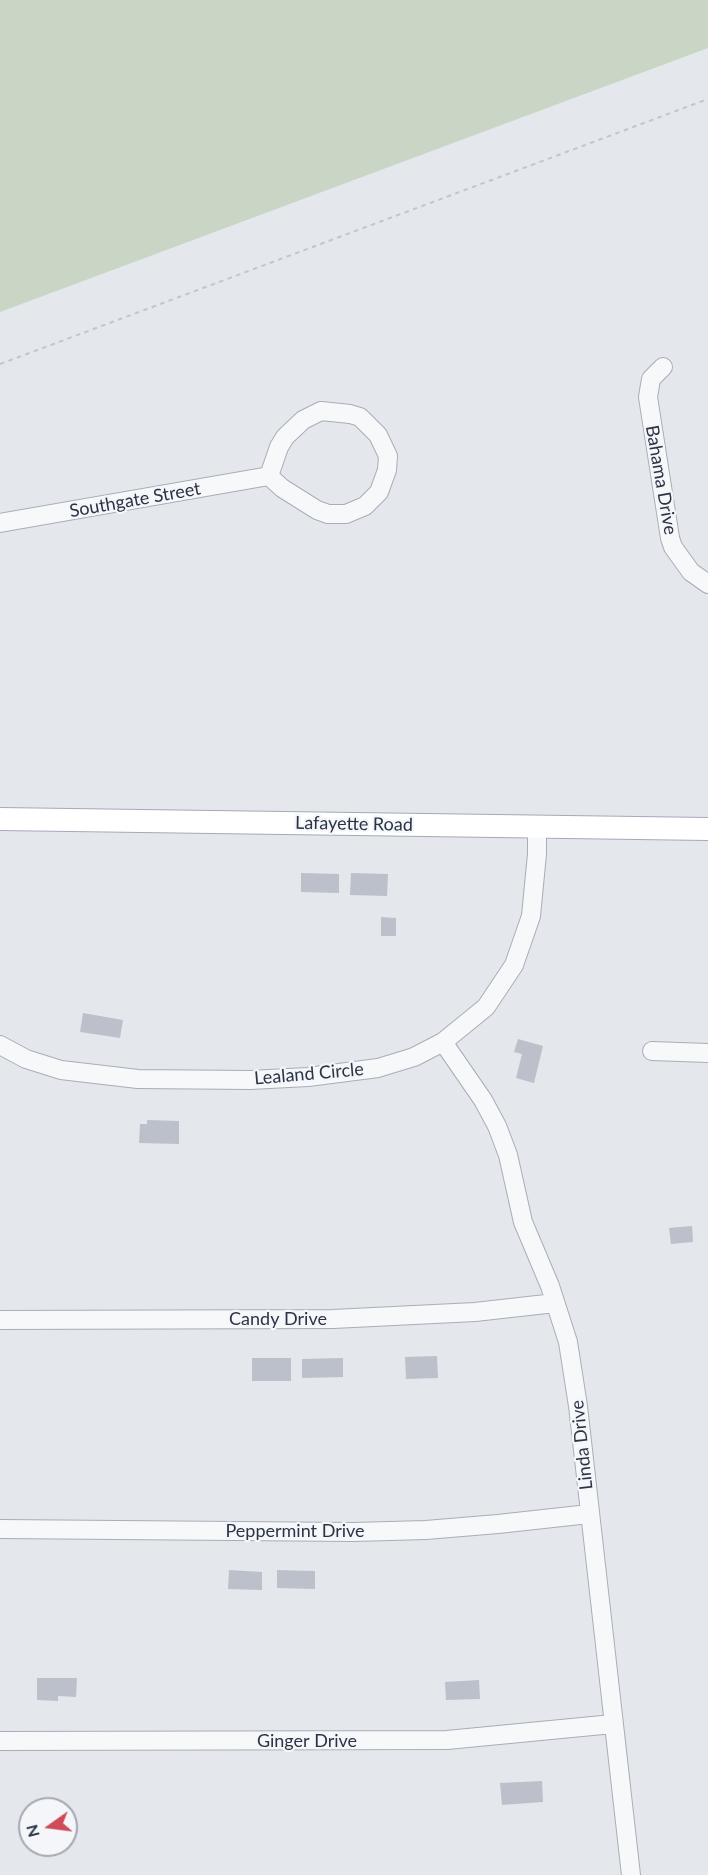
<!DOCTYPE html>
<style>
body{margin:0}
#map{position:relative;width:708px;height:1875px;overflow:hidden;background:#e4e7ec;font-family:Lato,sans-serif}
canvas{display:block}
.north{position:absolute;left:18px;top:1797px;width:60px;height:60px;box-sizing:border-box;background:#f4f6f9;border:2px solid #a4a8b1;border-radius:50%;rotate:256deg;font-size:16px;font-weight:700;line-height:24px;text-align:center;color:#2b3345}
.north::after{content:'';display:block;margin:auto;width:21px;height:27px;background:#cf4b59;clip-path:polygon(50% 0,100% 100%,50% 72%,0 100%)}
</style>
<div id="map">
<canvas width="708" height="1875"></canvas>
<div class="north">N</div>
</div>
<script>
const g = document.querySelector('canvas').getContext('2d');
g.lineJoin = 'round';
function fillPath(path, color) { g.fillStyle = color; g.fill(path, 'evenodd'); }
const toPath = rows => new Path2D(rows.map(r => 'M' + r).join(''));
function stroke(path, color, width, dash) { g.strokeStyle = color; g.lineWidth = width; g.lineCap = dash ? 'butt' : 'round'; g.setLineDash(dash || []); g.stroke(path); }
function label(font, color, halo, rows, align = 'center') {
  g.font = font + ' Lato,sans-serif'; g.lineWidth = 4.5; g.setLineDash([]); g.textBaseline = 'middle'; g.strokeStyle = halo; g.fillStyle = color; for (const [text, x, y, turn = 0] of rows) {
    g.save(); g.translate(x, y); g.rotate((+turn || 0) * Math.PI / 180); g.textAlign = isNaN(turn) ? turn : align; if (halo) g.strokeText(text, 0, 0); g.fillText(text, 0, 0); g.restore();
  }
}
const green = toPath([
 [0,0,708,0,708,48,0,312]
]);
const building = toPath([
 [301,873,339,874,339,893,301,892],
 [351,873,388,874,387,896,350,895],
 [381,917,396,918,396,936,381,936],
 [83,1013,123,1020,120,1038,80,1032],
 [518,1039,543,1046,534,1083,516,1078,522,1054,514,1052],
 [147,1120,179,1121,179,1144,139,1143,140,1124,147,1124],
 [692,1226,693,1242,671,1244,669,1228],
 [437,1356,438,1378,406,1379,405,1357],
 [252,1358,291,1358,291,1381,252,1381],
 [343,1358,343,1377,302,1378,302,1359],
 [229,1570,262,1572,262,1590,228,1589],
 [277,1570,315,1571,315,1589,277,1588],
 [37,1678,77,1678,76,1697,58,1696,58,1701,37,1700],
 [479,1680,480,1699,446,1700,445,1682],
 [542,1781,543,1802,502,1805,500,1783]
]);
const path = toPath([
 [0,364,708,99]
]);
const minor = toPath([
 [663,367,651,379,648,397,670,538,673,547,691,572,708,584],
 [321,411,350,414,360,417,378,435,388,456,387,470,379,492,365,506,346,514,328,514,317,510,282,488,269,476,279,447,285,437,303,420,321,411],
 [0,523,269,476],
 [443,1042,483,1100,497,1126,508,1155,523,1222,550,1286,568,1342,578,1406,631,1875],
 [0,1045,26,1059,61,1070,138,1079,250,1080,308,1077,378,1068,414,1057,443,1042,486,1007,514,965,531,916,537,854,537,827],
 [652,1051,708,1053],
 [0,1320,333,1319,475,1312,555,1303],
 [0,1529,353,1532,426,1530,498,1524,589,1514],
 [0,1741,447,1740,613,1724]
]);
const major = toPath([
 [0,819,708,829]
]);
const streetNames = [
 ["Bahama Drive",661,480,80],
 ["Southgate Street",135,500,-10],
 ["Lafayette Road",354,824,1],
 ["Lealand Circle",309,1074,-5],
 ["Candy Drive",278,1319],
 ["Linda Drive",582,1445,-96],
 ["Peppermint Drive",295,1531],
 ["Ginger Drive",307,1741]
];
fillPath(green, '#c9d6c5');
fillPath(building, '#bbc0ca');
stroke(minor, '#a9adb7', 20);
stroke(major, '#a3aab8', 24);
stroke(path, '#c2c5cb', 2, [4.5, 4.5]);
stroke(minor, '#f7f8fa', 18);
stroke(major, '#fff', 22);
label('18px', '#2b3345', '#f4f6f9', streetNames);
</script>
